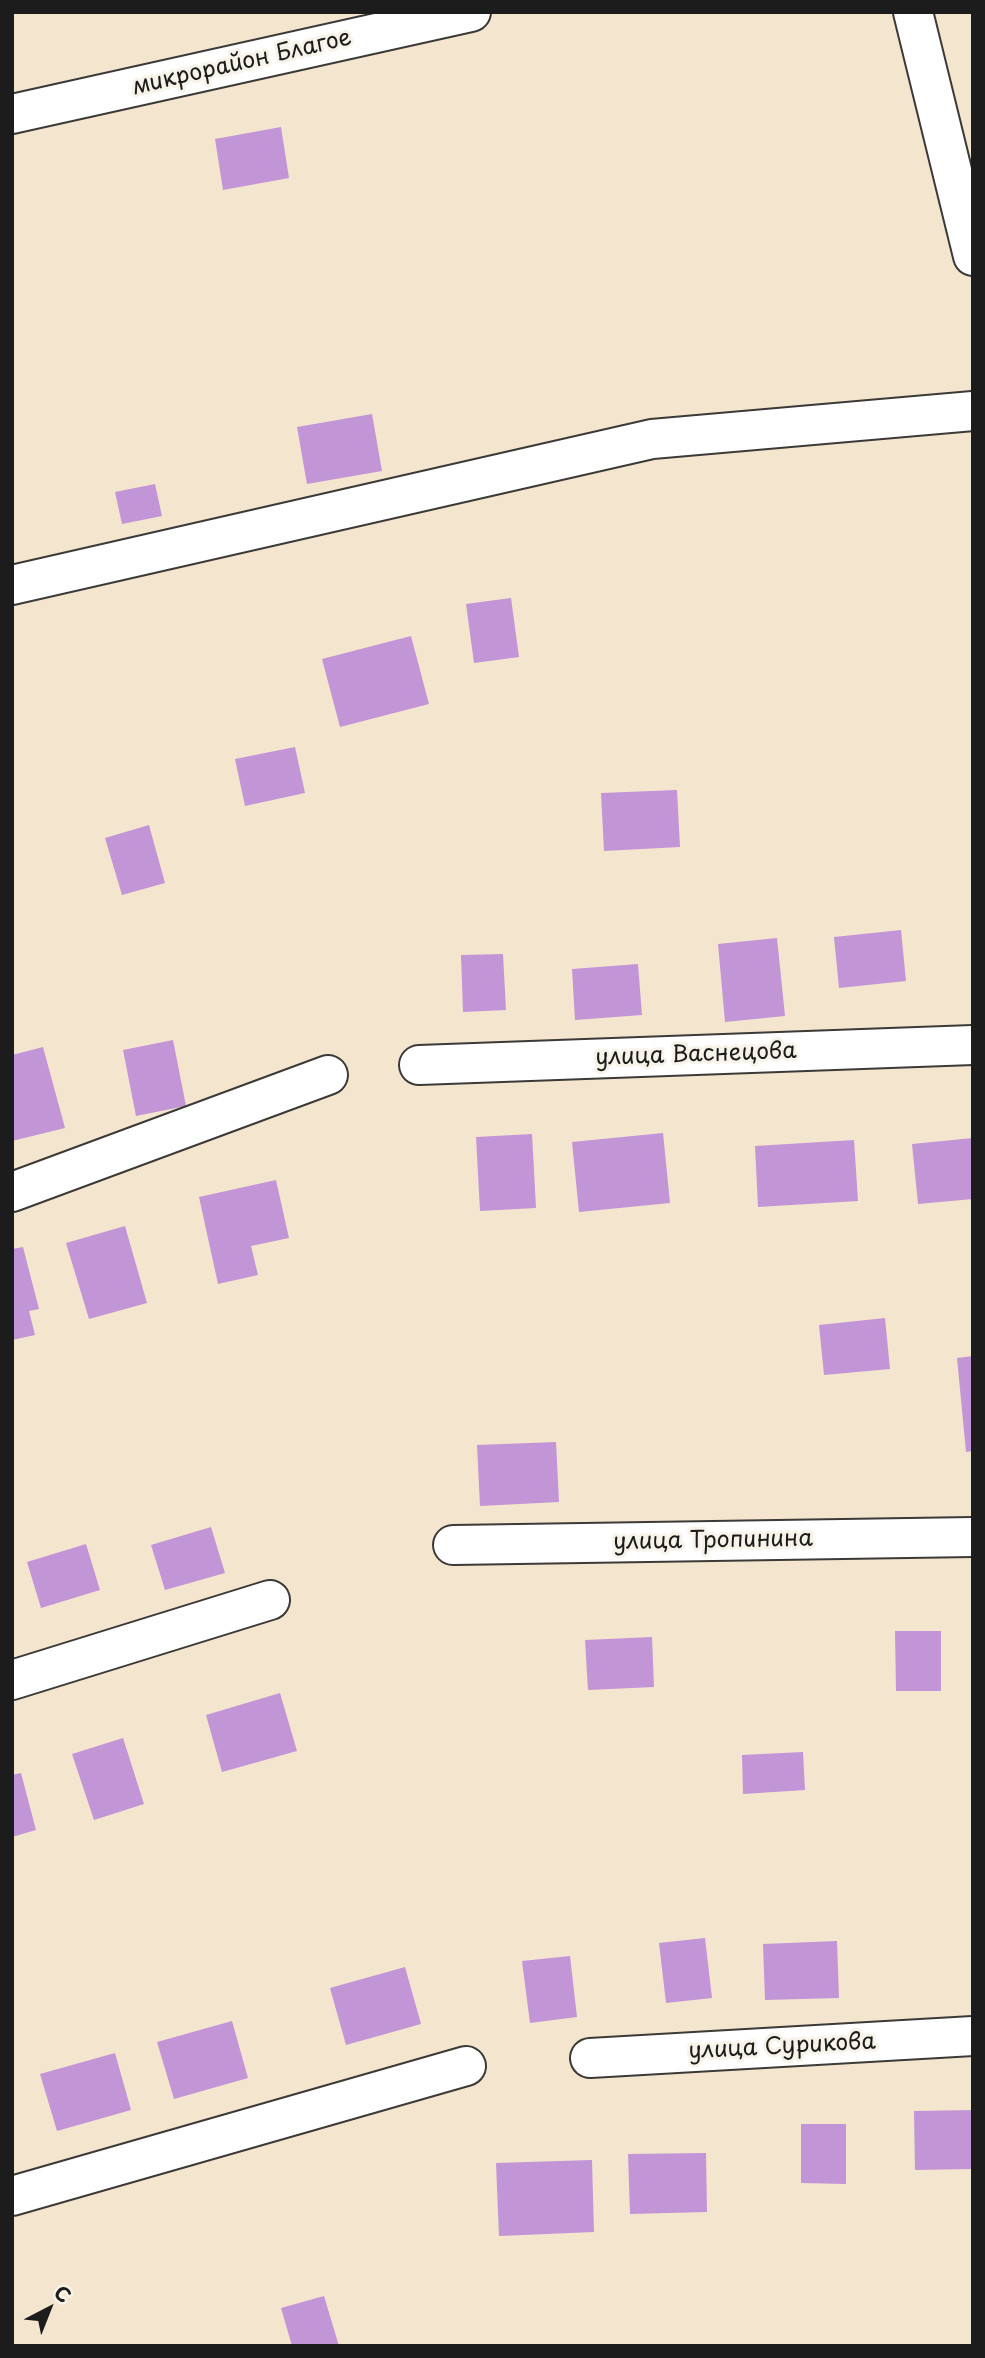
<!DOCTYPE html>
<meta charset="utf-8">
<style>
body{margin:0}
#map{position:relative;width:985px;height:2358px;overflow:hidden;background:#f4e5cf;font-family:"Playpen Sans",sans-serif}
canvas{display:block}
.frame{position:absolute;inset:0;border:14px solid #1c1c1c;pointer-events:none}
.north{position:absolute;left:14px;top:2274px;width:70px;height:70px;-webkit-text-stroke:5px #f7f3e8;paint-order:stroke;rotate:42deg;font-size:19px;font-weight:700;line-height:28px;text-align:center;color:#1c1c1c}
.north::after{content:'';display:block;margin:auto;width:24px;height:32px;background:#1c1c1c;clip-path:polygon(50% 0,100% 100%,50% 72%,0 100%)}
</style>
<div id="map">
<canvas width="985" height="2358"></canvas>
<div class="frame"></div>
<div class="north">С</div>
</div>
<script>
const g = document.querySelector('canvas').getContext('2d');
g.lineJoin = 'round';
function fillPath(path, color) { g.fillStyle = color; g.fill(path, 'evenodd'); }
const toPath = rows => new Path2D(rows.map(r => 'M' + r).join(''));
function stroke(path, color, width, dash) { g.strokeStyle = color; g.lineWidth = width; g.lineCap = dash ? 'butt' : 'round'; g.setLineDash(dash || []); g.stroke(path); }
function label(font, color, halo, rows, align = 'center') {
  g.font = font + ' "Playpen Sans",sans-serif'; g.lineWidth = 6; g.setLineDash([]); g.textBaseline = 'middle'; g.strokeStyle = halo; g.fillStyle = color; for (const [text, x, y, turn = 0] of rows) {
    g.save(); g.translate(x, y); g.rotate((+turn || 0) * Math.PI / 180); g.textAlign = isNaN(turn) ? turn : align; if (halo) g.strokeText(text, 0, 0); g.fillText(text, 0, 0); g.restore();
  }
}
const building = toPath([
 [281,127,289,178,223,190,215,139],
 [372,414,382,471,307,484,297,427],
 [155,484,162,516,122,524,115,492],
 [511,598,519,657,474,663,466,604],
 [411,636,429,704,340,727,322,659],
 [295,747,305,793,245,806,235,759],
 [677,790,680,847,604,851,601,793],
 [149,825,165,883,122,895,105,838],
 [901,930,906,981,839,988,834,937],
 [777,938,785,1016,725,1022,718,944],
 [503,954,506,1010,463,1012,461,955],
 [638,964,642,1015,575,1020,572,969],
 [173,1040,186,1106,136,1116,123,1050],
 [43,1047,65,1128,12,1141,12,1055],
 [663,1133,670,1203,579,1212,572,1142],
 [532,1134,536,1208,480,1211,476,1137],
 [973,1138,973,1199,918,1204,912,1144],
 [854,1140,858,1201,758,1207,755,1146],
 [276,1180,289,1238,251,1246,258,1275,218,1284,199,1197],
 [125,1226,147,1303,89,1319,66,1243],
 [23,1247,39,1309,29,1311,35,1335,12,1340,12,1249],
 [885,1318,890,1369,824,1375,819,1325],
 [973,1356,973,1451,966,1452,957,1358],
 [556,1442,559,1502,480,1506,477,1445],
 [211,1527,225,1573,165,1590,151,1545],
 [86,1544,100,1590,41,1608,27,1562],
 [895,1631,941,1631,941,1691,896,1691],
 [652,1637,654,1687,588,1690,585,1640],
 [280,1693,297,1751,222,1772,206,1715],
 [123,1738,144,1804,94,1820,72,1754],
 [803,1752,805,1790,743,1794,742,1755],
 [21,1773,36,1830,12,1837,12,1775],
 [705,1938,712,1998,666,2003,659,1943],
 [837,1941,839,1998,765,2000,763,1944],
 [570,1956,577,2017,530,2023,522,1961],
 [405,1967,421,2024,346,2045,330,1988],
 [232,2021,248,2078,174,2099,157,2042],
 [115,2053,131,2110,57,2131,40,2074],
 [973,2110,973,2169,915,2170,914,2111],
 [801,2124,846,2124,846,2184,801,2183],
 [706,2153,707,2212,630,2214,628,2154],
 [592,2160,594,2232,499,2236,496,2163],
 [324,2296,339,2346,292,2346,281,2308]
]);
const street = toPath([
 [913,12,973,256],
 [12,114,471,12],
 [12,585,652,439,973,411],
 [419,1065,973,1045],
 [12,1192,328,1075],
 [453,1545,973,1537],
 [12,1680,270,1600],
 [590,2058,973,2036],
 [12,2196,466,2066]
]);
const streetNames = [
 ["микрорайон Благое",242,63,-13],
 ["улица Васнецова",696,1055,-2],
 ["улица Тропинина",713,1541,-1],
 ["улица Сурикова",782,2047,-3]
];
fillPath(building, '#c295d6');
stroke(street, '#3c3a37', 42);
stroke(street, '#fff', 38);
label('23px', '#1c1c1c', '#f7f3e8', streetNames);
</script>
